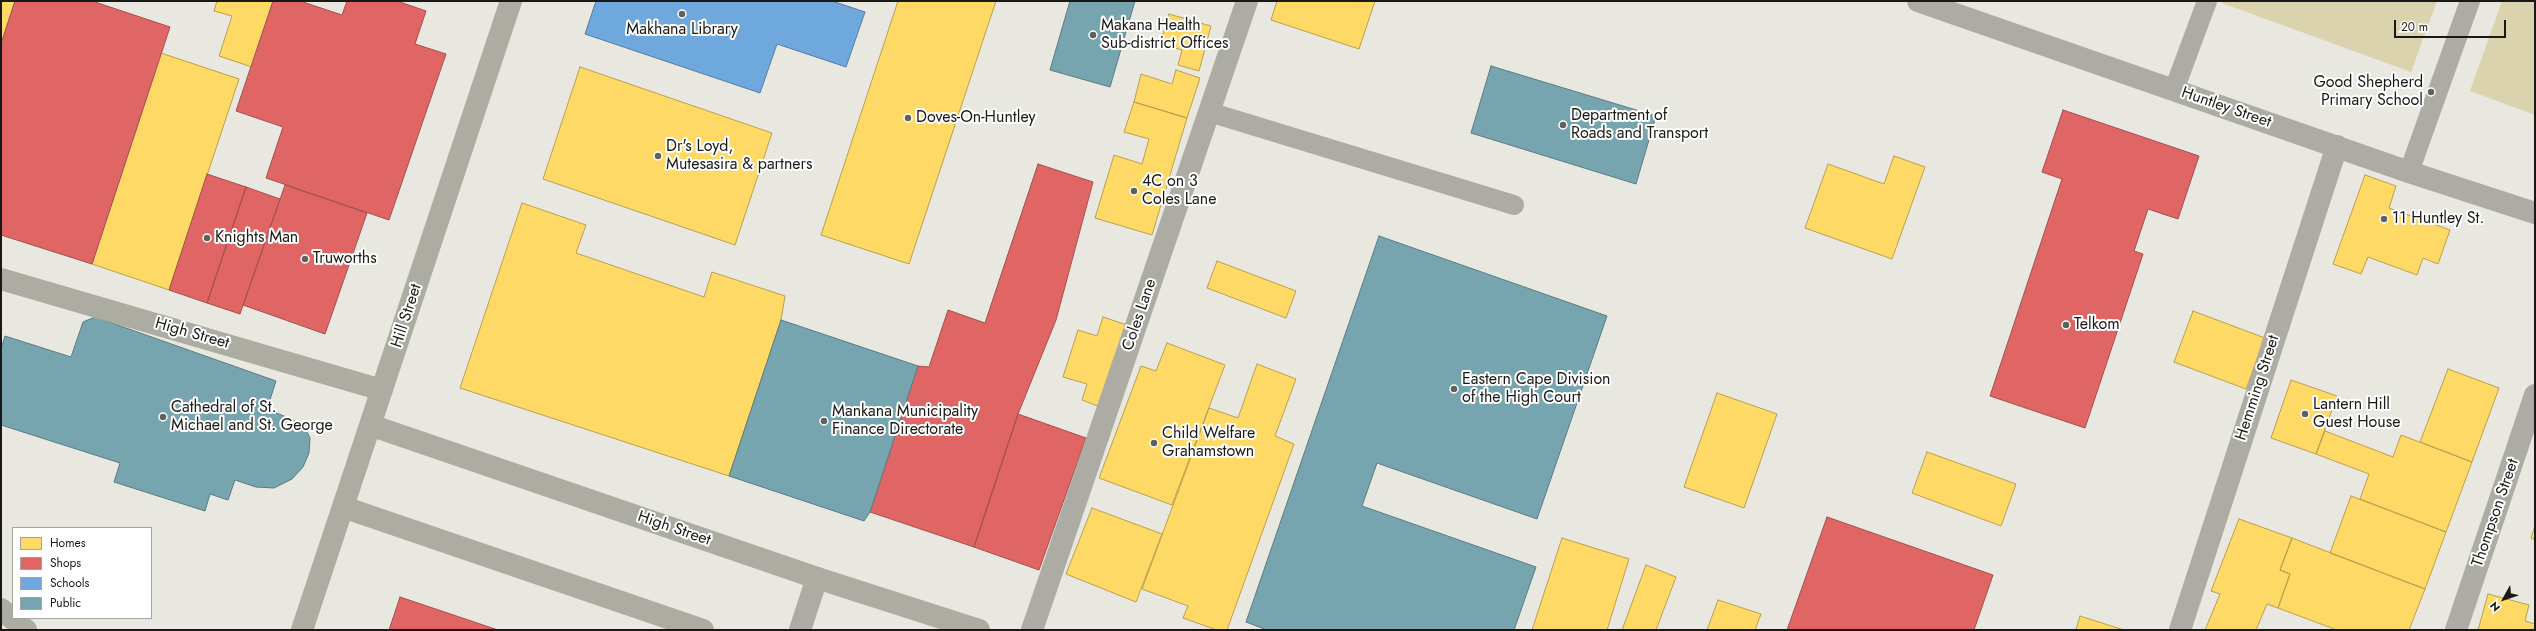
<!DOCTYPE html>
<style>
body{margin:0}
#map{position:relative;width:2536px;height:631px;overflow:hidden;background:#e8e7e0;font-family:Jost,sans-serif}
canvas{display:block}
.frame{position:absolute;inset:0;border:2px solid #191814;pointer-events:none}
.legend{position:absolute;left:12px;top:527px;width:140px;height:92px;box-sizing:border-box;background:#fff;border:1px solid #a3a3a1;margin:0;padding:5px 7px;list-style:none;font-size:12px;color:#191814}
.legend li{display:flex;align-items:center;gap:8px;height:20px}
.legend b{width:20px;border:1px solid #a3a3a1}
.north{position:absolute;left:2484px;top:579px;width:40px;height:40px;-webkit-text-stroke:3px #fff;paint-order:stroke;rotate:230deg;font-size:11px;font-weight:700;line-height:16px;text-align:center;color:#191814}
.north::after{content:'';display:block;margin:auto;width:14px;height:18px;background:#191814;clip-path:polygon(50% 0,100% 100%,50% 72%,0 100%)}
.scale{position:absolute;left:2394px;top:20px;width:112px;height:18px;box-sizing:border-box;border:2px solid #191814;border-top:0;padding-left:5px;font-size:12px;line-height:14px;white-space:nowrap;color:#191814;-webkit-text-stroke:3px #fff;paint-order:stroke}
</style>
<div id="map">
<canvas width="2536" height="631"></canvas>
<div class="frame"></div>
<ul class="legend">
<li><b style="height:11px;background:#ffd966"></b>Homes</li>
<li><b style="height:11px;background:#e06666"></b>Shops</li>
<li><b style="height:11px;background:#6fa8dc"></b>Schools</li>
<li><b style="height:11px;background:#76a5af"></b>Public</li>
</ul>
<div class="north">N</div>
<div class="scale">20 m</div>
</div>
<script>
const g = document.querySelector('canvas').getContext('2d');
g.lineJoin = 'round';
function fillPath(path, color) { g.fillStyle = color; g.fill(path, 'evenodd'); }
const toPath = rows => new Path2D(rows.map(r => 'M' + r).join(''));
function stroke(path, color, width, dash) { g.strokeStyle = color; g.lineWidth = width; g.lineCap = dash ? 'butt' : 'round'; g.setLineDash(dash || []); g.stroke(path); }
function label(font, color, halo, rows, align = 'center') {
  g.font = font + ' Jost,sans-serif'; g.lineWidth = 4; g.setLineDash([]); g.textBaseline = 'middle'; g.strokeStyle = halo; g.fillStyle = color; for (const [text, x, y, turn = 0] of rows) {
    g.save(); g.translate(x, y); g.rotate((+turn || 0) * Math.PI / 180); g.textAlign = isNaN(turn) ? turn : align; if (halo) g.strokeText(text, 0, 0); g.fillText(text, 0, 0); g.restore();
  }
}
const green = toPath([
 [2223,1,2437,1,2411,72,2222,3],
 [2502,1,2535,1,2535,115,2470,91]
]);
const homes = toPath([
 [1,1,15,1,1,44,1,1],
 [217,1,273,1,252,67,219,56,232,16,214,11,217,1],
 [898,1,996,1,909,264,821,235,898,1],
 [1277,1,1375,1,1359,49,1271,20,1277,1],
 [1169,14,1211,26,1199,71,1178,65,1182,50,1160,44,1169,14],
 [161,53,239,79,169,290,92,264,161,53],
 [580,67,772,133,735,245,543,179,580,67],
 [1176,70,1200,78,1187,118,1134,102,1141,74,1172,84,1176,70],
 [1134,102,1187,118,1152,235,1095,218,1114,155,1142,164,1149,139,1124,132,1134,102],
 [1894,156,1925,167,1892,259,1805,228,1828,164,1884,184,1894,156],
 [2365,175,2396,186,2389,208,2450,230,2438,264,2423,258,2417,275,2368,257,2361,274,2333,264,2365,175],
 [522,203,586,225,576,253,704,297,712,272,785,296,781,320,729,476,460,388,522,203],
 [1217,261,1296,291,1286,318,1207,288,1217,261],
 [2193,311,2265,338,2246,389,2174,362,2193,311],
 [1103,317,1130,326,1103,408,1082,400,1087,384,1063,377,1078,330,1097,336,1103,317],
 [1167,343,1225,365,1172,505,1099,478,1141,366,1156,371,1167,343],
 [1257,364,1296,379,1275,436,1294,444,1227,630,1217,630,1183,618,1188,606,1142,589,1209,408,1238,418,1257,364],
 [2448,369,2499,388,2472,462,2420,442,2448,369],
 [2291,380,2337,396,2316,454,2271,438,2291,380],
 [1717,393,1777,414,1744,508,1684,487,1717,393],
 [2325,431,2393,457,2401,435,2472,462,2446,532,2360,499,2369,474,2316,454,2325,431],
 [1927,452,2016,484,2001,526,1912,493,1927,452],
 [2351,496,2446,532,2425,589,2330,553,2351,496],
 [1092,508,1162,534,1136,602,1066,574,1092,508],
 [2239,519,2292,538,2280,570,2290,574,2278,608,2267,604,2256,630,2205,630,2220,594,2211,591,2239,519],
 [2535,526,2535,540,2531,538,2535,526],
 [1562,538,1629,559,1607,630,1532,630,1562,538],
 [2292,538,2425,589,2409,630,2337,630,2278,608,2290,574,2280,570,2292,538],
 [1646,565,1676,577,1656,630,1622,630,1646,565],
 [2488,594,2529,605,2525,621,2535,624,2535,630,2478,630,2488,594],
 [1718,600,1761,614,1755,630,1707,630,1718,600],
 [2080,616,2124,630,2076,630,2080,616]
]);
const shops = toPath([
 [15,1,92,1,170,27,92,264,1,235,1,44,15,1],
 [273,1,300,1,342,15,347,1,397,1,426,11,415,44,446,54,389,220,266,178,283,127,236,111,273,1],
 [2063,110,2199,156,2178,219,2148,209,2134,251,2143,254,2085,428,1990,396,2062,179,2042,172,2063,110],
 [1038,164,1093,182,1056,320,1018,414,974,547,870,512,918,366,929,367,948,310,985,323,1038,164],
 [207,174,246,187,207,303,169,290,207,174],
 [285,185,367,213,325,334,243,305,285,185],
 [246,187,280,199,240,314,207,303,246,187],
 [1018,414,1086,438,1039,570,974,547,1018,414],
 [1827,517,1993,575,1974,630,1787,630,1827,517],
 [400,597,498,630,389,630,400,597]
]);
const schools = toPath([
 [596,1,832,1,865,12,846,67,777,44,760,93,585,34,596,1]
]);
const public = toPath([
 [1070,1,1135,1,1110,87,1050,70,1070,1],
 [1491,66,1656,116,1636,184,1471,133,1491,66],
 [1379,236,1607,316,1537,519,1377,463,1362,506,1536,567,1514,630,1267,630,1246,622,1379,236],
 [95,317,276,381,267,409,303,424,310,438,309,453,303,467,292,479,274,488,256,487,235,480,228,500,210,494,205,511,114,482,120,463,1,425,1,349,5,336,71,357,83,322,95,317],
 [781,320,918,366,870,512,864,521,729,476,781,320]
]);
const lane = toPath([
 [2174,90,2207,1],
 [1209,112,1514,205],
 [2409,172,2470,1]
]);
const street = toPath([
 [1918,1,2409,172,2535,213],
 [800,630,817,578],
 [1032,630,1247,1],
 [2180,630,2337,146],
 [2456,630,2535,395]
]);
const secondary = toPath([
 [1,279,382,390],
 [370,425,817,578,979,630],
 [343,507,703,630],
 [1,609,26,630],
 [302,630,511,1]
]);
const markers = [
 [682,14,4,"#61605b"],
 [1093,35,4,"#61605b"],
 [2431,92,4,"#61605b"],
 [908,118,4,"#61605b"],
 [1563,125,4,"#61605b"],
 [658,156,4,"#61605b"],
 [1134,191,4,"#61605b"],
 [2384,219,4,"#61605b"],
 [207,238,4,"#61605b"],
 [305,259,4,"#61605b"],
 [2066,325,4,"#61605b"],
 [1454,389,4,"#61605b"],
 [2305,414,4,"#61605b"],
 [163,417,4,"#61605b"],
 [824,421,4,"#61605b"],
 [1154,443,4,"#61605b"]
];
const poiNames = [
 ["Makana Health",1101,26],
 ["Sub-district Offices",1101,44],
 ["Makhana Library",682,30,"center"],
 ["Good Shepherd",2423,83,"right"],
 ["Primary School",2423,101,"right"],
 ["Department of",1571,116],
 ["Roads and Transport",1571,134],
 ["Doves-On-Huntley",916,118],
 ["Dr's Loyd,",666,147],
 ["Mutesasira & partners",666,165],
 ["4C on 3",1142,182],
 ["Coles Lane",1142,200],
 ["11 Huntley St.",2392,219],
 ["Knights Man",215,238],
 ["Truworths",313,259],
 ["Telkom",2074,325],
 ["Eastern Cape Division",1462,380],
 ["of the High Court",1462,398],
 ["Lantern Hill",2313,405],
 ["Guest House",2313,423],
 ["Cathedral of St.",171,408],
 ["Michael and St. George",171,426],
 ["Mankana Municipality",832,412],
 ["Finance Directorate",832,430],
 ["Child Welfare",1162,434],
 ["Grahamstown",1162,452]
];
const streetNames = [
 ["Huntley Street",2226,108,19],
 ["Coles Lane",1140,315,-71],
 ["Hill Street",407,316,-72],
 ["High Street",192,334,16],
 ["Hemming Street",2258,388,-72],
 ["Thompson Street",2496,513,-71],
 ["High Street",674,529,19]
];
fillPath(green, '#dad3ad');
fillPath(homes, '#ffd966');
stroke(homes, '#ba9f4d', 1);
fillPath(shops, '#e06666');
stroke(shops, '#a44f4d', 1);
fillPath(schools, '#6fa8dc');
stroke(schools, '#557da0', 1);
fillPath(public, '#76a5af');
stroke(public, '#5a7b80', 1);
stroke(lane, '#adaca4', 20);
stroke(street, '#adaca4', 22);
stroke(secondary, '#acaca2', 22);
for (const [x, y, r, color] of markers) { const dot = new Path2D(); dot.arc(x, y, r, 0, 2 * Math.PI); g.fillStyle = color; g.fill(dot); stroke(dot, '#fff', 1.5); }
label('16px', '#191814', '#fff', poiNames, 'left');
label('16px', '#191814', '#fff', streetNames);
</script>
